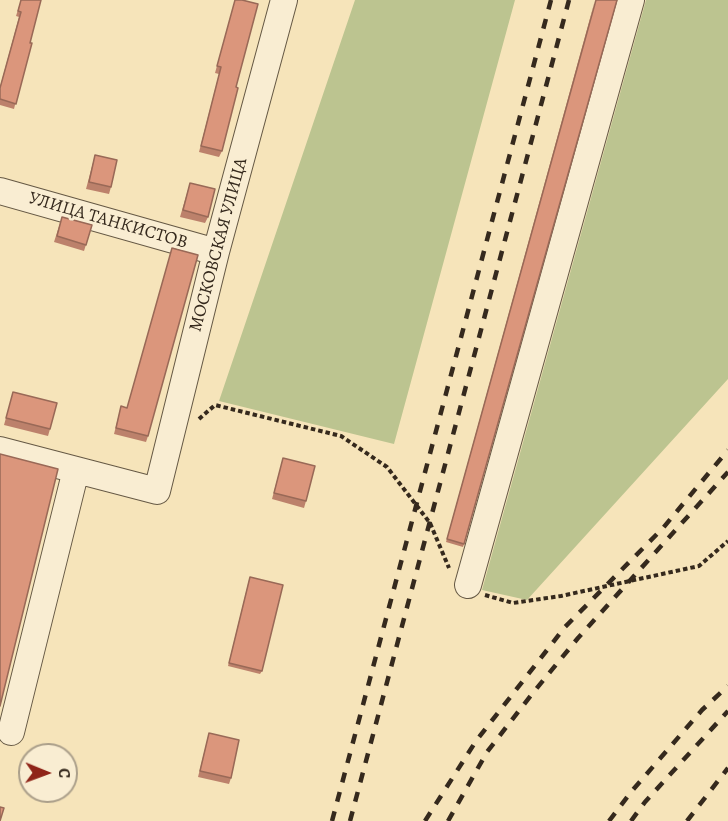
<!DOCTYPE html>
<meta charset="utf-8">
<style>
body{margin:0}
#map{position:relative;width:728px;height:821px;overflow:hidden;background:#f6e4ba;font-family:Alegreya,serif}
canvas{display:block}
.north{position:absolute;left:18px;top:743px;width:60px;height:60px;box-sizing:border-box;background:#f9edd2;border:2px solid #ab9f8a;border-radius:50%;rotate:91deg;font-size:16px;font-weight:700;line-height:24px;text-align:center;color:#35291d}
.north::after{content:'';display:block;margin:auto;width:21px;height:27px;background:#8f2418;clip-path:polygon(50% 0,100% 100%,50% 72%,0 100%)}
</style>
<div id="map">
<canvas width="728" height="821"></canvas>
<div class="north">С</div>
</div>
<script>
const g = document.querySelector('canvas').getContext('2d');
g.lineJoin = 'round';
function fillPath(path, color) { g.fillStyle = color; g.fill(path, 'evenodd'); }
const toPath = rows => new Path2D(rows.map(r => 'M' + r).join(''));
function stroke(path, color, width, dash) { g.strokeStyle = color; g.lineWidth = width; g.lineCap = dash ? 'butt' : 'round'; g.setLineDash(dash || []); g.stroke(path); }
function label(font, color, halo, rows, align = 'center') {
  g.font = font + ' Alegreya,serif'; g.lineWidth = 5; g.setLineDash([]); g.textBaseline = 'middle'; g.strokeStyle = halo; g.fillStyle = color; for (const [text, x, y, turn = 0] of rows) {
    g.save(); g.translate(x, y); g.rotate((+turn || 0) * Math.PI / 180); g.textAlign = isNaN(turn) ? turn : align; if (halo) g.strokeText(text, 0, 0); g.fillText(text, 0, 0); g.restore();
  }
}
const green = toPath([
 [355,0,515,0,394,444,219,401],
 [646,0,728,0,728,379,527,600,482,590]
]);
const path = toPath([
 [199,419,215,405,341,436,387,467,430,523,449,568],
 [485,595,513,603,561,596,699,566,728,541]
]);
const minor = toPath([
 [0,191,216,252],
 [0,450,157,491,216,252,284,0],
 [468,585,631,0],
 [11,732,76,470]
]);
const rail = toPath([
 [332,821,551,0],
 [350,821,569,0],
 [425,821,476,741,565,627,663,528,728,450],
 [448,821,487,752,532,694,578,638,728,472],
 [609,821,631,792,702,710,728,686],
 [631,821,645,802,728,711],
 [687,821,728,768]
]);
const wall = toPath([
 [21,0,30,43,14,109,0,105,0,87,19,17,16,16],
 [235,0,236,87,222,151,219,157,199,152,219,74,215,73],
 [595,0,464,544,463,547,446,542],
 [95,155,111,187,109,194,86,189],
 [190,183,208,217,205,223,180,217],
 [62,217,92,225,84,251,54,242],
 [172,248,148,436,146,442,114,434,121,406,127,408],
 [13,392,50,429,48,436,4,425],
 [283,458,306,501,304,508,272,499],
 [249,580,262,671,260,674,228,666],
 [209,733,231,778,229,784,198,777]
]);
const building = toPath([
 [21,0,41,0,30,43,32,43,16,104,0,99,0,88,21,12,18,11,21,0],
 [235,0,242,0,258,4,236,87,238,88,222,151,201,146,221,67,217,66,235,0],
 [596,0,617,0,464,544,447,539,596,0],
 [95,155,117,160,111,187,89,182,95,155],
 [190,183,215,189,208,217,183,210,190,183],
 [62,217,92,225,86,245,57,236,62,217],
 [172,248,198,255,148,436,116,428,121,406,127,408,172,248],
 [13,392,57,403,50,429,6,418,13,392],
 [0,454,58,469,0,706,0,454],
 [283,458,315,466,306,501,274,493,283,458],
 [250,577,283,585,262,671,229,663,250,577],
 [209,733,239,740,231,778,200,771,209,733],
 [0,807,4,808,0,821,0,807]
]);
const streetNames = [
 ["УЛИЦА ТАНКИСТОВ",108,221,16],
 ["МОСКОВСКАЯ УЛИЦА",219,245,-75]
];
fillPath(green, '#bcc490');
stroke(minor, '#655844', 28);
stroke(path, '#35291d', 4, [4.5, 3]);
stroke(minor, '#f9edd2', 26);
stroke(rail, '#35291d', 4.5, [10, 10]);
fillPath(wall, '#bc816b');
fillPath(building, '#db967c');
stroke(building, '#996957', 1.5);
label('18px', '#35291d', '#f9edd2', streetNames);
</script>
